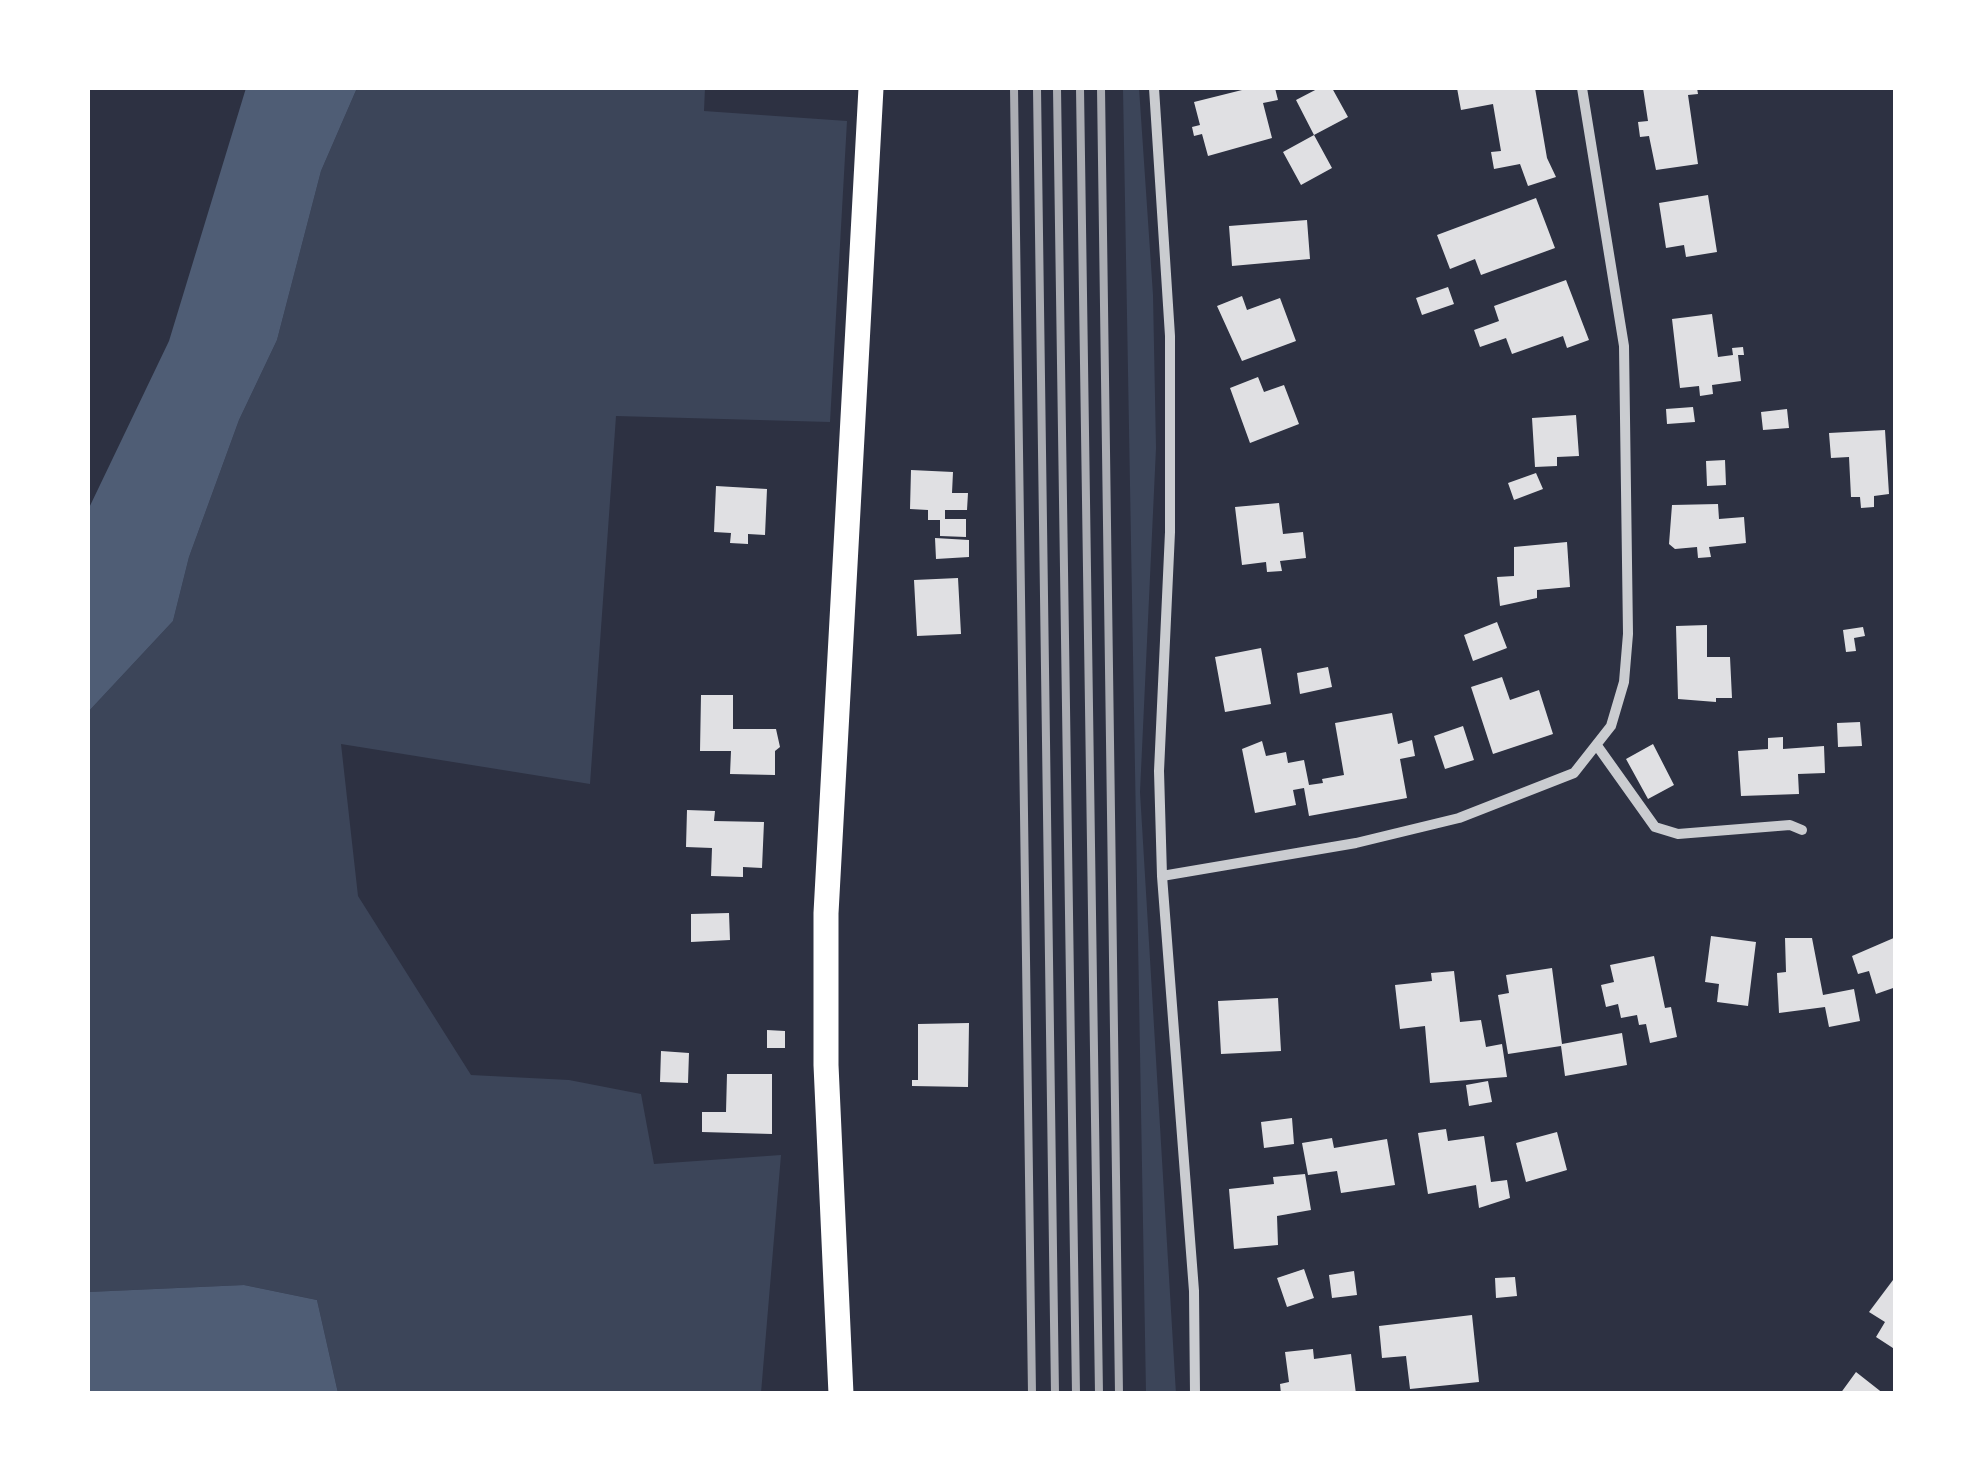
<!DOCTYPE html>
<style>
body{margin:0}
#map{position:relative;width:1983px;height:1481px;overflow:hidden;background:#2d3142;font-family:Merriweather,serif}
canvas{display:block}
.frame{position:absolute;inset:0;border:90px solid #fff;pointer-events:none}
</style>
<div id="map">
<canvas width="1983" height="1481"></canvas>
<div class="frame"></div>
</div>
<script>
const g = document.querySelector('canvas').getContext('2d');
g.lineJoin = 'round';
function fillPath(path, color) { g.fillStyle = color; g.fill(path, 'evenodd'); }
const toPath = rows => new Path2D(rows.map(r => 'M' + r).join(''));
function stroke(path, color, width, dash) { g.strokeStyle = color; g.lineWidth = width; g.lineCap = dash ? 'butt' : 'round'; g.setLineDash(dash || []); g.stroke(path); }
const green = toPath([
 [357,88,705,88,704,111,847,121,830,422,616,416,590,784,341,744,358,896,471,1075,569,1080,641,1094,654,1164,781,1155,761,1393,338,1393,317,1300,244,1285,88,1292,88,712,173,621,189,557,239,420,277,340,321,171],
 [1123,88,1139,88,1153,295,1156,448,1140,792,1176,1394,1146,1393]
]);
const water = toPath([
 [246,88,357,88,321,171,277,340,239,420,189,557,173,621,88,712,88,510,169,341],
 [244,1285,317,1300,338,1393,88,1393,88,1292]
]);
const building = toPath([
 [1250,88,1275,88,1278,100,1263,103,1272,138,1208,156,1202,134,1194,136,1192,127,1200,125,1194,102],
 [1319,88,1332,88,1348,117,1314,135,1296,100],
 [1457,88,1535,88,1547,158,1556,177,1528,186,1520,164,1494,169,1491,152,1501,151,1493,104,1461,110],
 [1643,88,1697,88,1698,94,1688,95,1698,164,1656,170,1649,136,1640,137,1638,122,1648,121],
 [1314,135,1332,168,1301,185,1283,152],
 [1708,195,1717,252,1686,257,1684,245,1666,248,1659,203],
 [1536,198,1555,248,1481,275,1475,259,1450,269,1437,235],
 [1307,220,1310,259,1232,266,1229,226],
 [1566,280,1589,340,1567,348,1563,336,1512,354,1506,338,1480,347,1474,330,1499,321,1494,306],
 [1448,287,1454,304,1422,315,1416,298],
 [1242,296,1247,310,1280,298,1296,341,1242,361,1217,306],
 [1712,314,1718,357,1733,355,1732,348,1743,347,1744,355,1738,355,1741,381,1712,385,1713,394,1700,396,1699,386,1680,388,1672,319],
 [1258,377,1264,392,1284,385,1299,424,1250,443,1230,388],
 [1693,407,1695,422,1667,424,1666,409],
 [1787,409,1789,428,1763,430,1761,412],
 [1576,415,1579,456,1557,457,1557,466,1535,467,1532,418],
 [1885,430,1889,494,1874,496,1874,507,1861,508,1860,497,1851,497,1849,457,1831,458,1829,433],
 [1725,460,1726,485,1707,486,1706,461],
 [911,470,953,472,952,493,968,493,967,510,945,510,945,519,966,519,966,537,940,536,940,520,928,520,928,510,910,509],
 [1536,473,1543,489,1514,500,1508,483],
 [716,486,767,489,765,535,748,534,748,544,730,543,731,533,714,532],
 [1279,503,1283,534,1303,532,1306,558,1280,561,1282,571,1267,572,1266,562,1242,565,1235,507],
 [1718,504,1719,519,1744,517,1746,543,1709,547,1711,557,1698,558,1697,547,1675,549,1669,544,1672,505],
 [935,538,969,540,969,557,936,559],
 [1567,542,1570,587,1537,590,1537,598,1500,606,1497,577,1514,576,1514,547],
 [958,578,961,634,917,636,914,580],
 [1497,622,1507,648,1473,661,1464,635],
 [1707,625,1707,657,1730,657,1732,698,1716,698,1716,702,1678,699,1676,626],
 [1863,627,1865,636,1854,638,1856,651,1846,652,1843,630],
 [1261,648,1271,704,1225,712,1215,657],
 [1328,667,1332,687,1300,694,1297,673],
 [1502,677,1510,700,1539,690,1553,734,1493,754,1471,687],
 [701,695,733,695,733,729,776,729,780,747,775,751,775,775,730,774,731,751,700,751],
 [1392,713,1398,744,1412,740,1415,756,1400,759,1407,798,1309,816,1304,788,1293,790,1296,805,1255,813,1242,749,1262,741,1266,756,1286,752,1288,763,1304,760,1309,785,1323,783,1322,779,1344,775,1335,723],
 [1860,722,1862,746,1838,747,1837,723],
 [1463,726,1474,760,1445,769,1434,736],
 [1783,737,1783,749,1824,746,1825,773,1798,774,1799,794,1741,796,1738,751,1768,749,1768,738],
 [1653,744,1674,785,1648,799,1626,759],
 [687,810,715,811,714,821,764,822,762,868,743,867,743,877,711,876,712,848,686,847],
 [729,913,730,940,691,942,691,914],
 [1711,936,1756,942,1748,1006,1717,1002,1719,984,1705,982],
 [1896,937,1896,987,1876,994,1869,971,1858,974,1852,956],
 [1785,938,1812,938,1823,995,1854,989,1860,1021,1829,1027,1825,1007,1779,1013,1777,973,1786,972],
 [1654,956,1665,1008,1671,1007,1677,1037,1650,1043,1646,1024,1639,1025,1637,1015,1621,1018,1618,1004,1606,1007,1601,985,1614,982,1610,965],
 [1552,968,1562,1044,1622,1033,1627,1065,1565,1076,1561,1046,1508,1054,1498,995,1509,993,1506,975],
 [1454,971,1460,1022,1481,1020,1486,1047,1502,1044,1507,1077,1430,1083,1425,1026,1400,1029,1395,985,1432,981,1431,973],
 [1278,998,1281,1051,1221,1054,1218,1001],
 [969,1023,968,1087,912,1086,912,1080,918,1080,918,1024],
 [767,1030,785,1031,785,1048,767,1048],
 [661,1051,689,1053,688,1083,660,1082],
 [727,1074,772,1074,772,1134,702,1132,702,1112,726,1112],
 [1488,1081,1492,1102,1469,1106,1466,1085],
 [1292,1118,1294,1144,1264,1148,1261,1122],
 [1446,1129,1448,1141,1484,1136,1491,1182,1507,1180,1510,1198,1479,1208,1476,1185,1428,1194,1418,1133],
 [1557,1132,1567,1170,1526,1182,1516,1143],
 [1332,1138,1334,1148,1387,1139,1395,1185,1341,1193,1337,1171,1308,1175,1302,1143],
 [1305,1174,1311,1210,1277,1216,1278,1245,1234,1249,1229,1189,1274,1184,1273,1177],
 [1304,1269,1314,1298,1287,1307,1277,1278],
 [1354,1271,1357,1295,1332,1298,1329,1275],
 [1896,1276,1896,1350,1876,1337,1885,1322,1869,1312],
 [1515,1277,1517,1296,1496,1298,1495,1278],
 [1472,1315,1479,1382,1410,1389,1406,1356,1382,1358,1379,1326],
 [1313,1349,1314,1359,1351,1354,1356,1394,1281,1394,1280,1384,1289,1382,1285,1352],
 [1856,1372,1884,1394,1840,1394]
]);
const minor = toPath([
 [1154,88,1170,336,1170,532,1159,771,1162,876,1194,1291,1195,1394],
 [1598,747,1655,827,1678,834,1790,825,1802,830],
 [1162,876,1356,843,1459,818,1574,773,1611,726,1624,682,1628,634,1624,346,1582,88]
]);
const primary = toPath([
 [841,1394,826,1065,826,913,871,88]
]);
const rail = toPath([
 [1014,88,1032,1394],
 [1037,88,1055,1394],
 [1057,88,1076,1394],
 [1080,88,1099,1394],
 [1101,88,1119,1394]
]);
fillPath(green, '#3c4559');
fillPath(water, '#4f5d75');
fillPath(building, '#e0e0e3');
stroke(minor, '#caccd0', 10);
stroke(primary, '#fff', 25);
stroke(rail, '#abadb3', 8);
</script>
